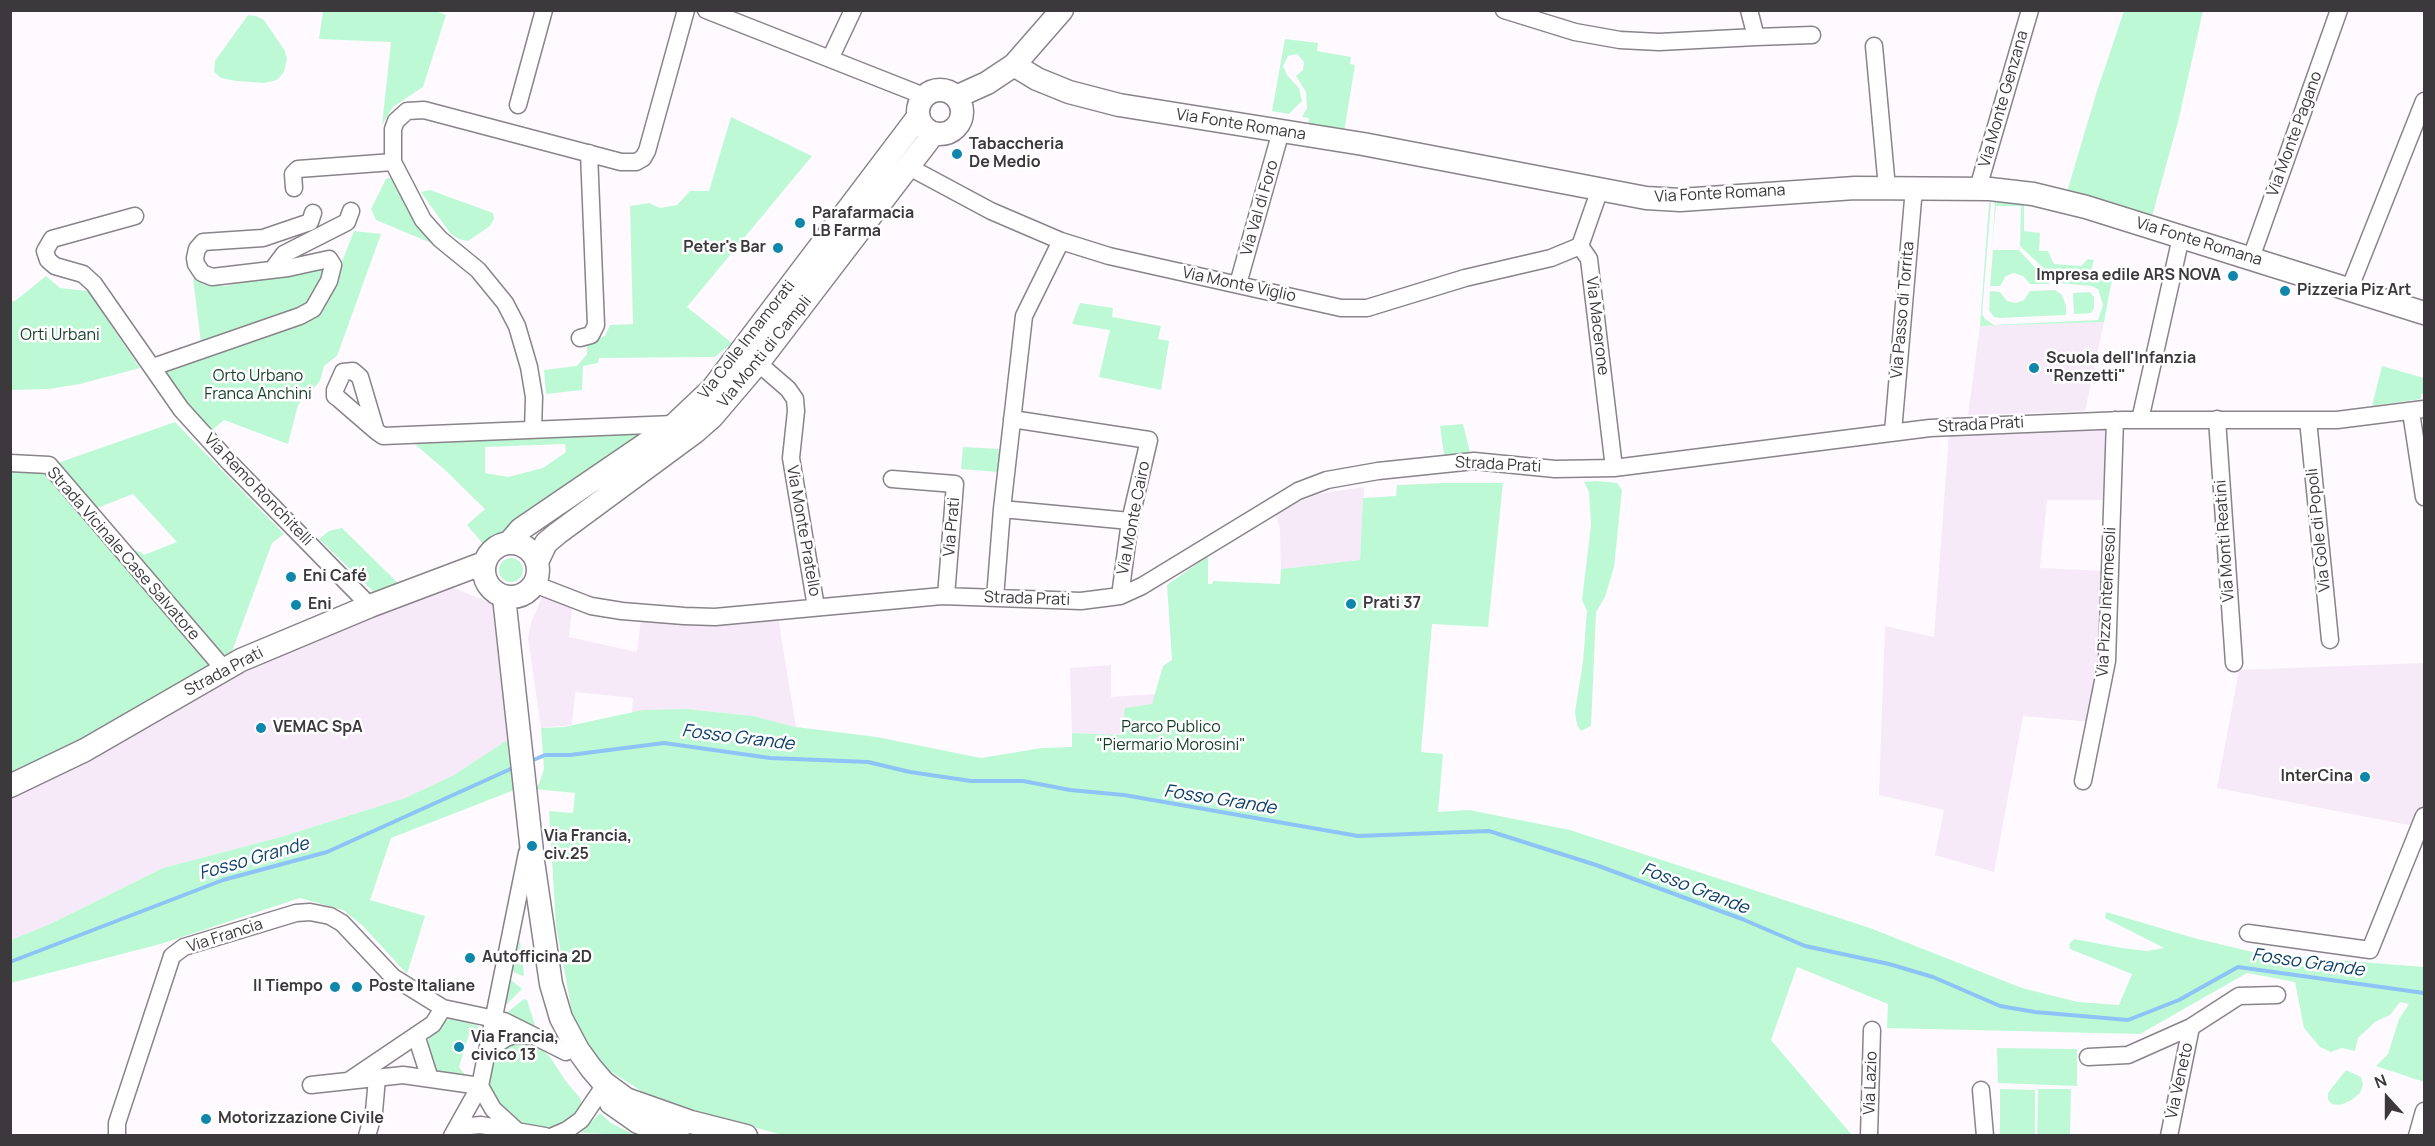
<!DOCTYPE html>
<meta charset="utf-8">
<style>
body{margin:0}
#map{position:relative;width:2435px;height:1146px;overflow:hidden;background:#fefaff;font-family:Manrope,sans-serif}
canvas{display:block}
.frame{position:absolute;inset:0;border:12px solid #3c393c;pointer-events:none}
.north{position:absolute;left:2357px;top:1068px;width:60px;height:60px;-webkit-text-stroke:4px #fff;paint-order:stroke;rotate:339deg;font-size:16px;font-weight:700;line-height:24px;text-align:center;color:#3c393c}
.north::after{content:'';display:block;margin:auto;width:21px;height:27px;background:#3c393c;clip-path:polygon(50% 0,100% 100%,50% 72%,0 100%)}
</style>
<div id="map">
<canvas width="2435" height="1146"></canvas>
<div class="frame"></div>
<div class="north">N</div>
</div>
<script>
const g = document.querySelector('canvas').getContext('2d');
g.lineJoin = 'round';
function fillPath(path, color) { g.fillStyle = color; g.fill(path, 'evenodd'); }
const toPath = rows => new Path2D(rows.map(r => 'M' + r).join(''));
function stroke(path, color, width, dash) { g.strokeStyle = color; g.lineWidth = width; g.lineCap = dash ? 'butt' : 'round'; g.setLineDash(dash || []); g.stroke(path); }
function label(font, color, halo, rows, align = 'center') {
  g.font = font + ' Manrope,sans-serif'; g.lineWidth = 5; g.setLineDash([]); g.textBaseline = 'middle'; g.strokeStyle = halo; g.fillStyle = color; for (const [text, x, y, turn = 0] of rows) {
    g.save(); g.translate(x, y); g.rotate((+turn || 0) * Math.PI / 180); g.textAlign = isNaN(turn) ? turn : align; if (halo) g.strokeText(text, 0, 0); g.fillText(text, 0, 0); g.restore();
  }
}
const built = toPath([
 [2104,322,2085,411,1968,415,1980,326],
 [2107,426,2106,500,2047,500,2040,568,2105,571,2105,651,2092,722,2023,716,1994,872,1935,855,1944,810,1879,795,1885,626,1934,637,1949,434],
 [1364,487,1360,560,1281,569,1280,529,1275,512,1318,494],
 [449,586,496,605,512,737,454,775,405,798,281,837,163,868,50,924,11,940,11,794,235,672],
 [544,592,572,606,569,637,637,652,641,620,778,617,796,727,753,716,687,709,632,712,633,698,575,692,572,725,541,728,528,638,531,623],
 [2424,663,2424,810,2419,827,2217,788,2239,670],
 [1111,665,1111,697,1156,694,1152,704,1122,735,1072,733,1070,668]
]);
const green = toPath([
 [433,10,446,15,423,87,393,107,382,125,391,42,319,39,323,11],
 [2124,11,2203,11,2178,122,2151,220,2067,192,2096,94],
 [248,15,256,16,264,20,285,51,287,59,284,72,277,80,264,83,236,81,221,78,214,72,215,61],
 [1285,39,1318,43,1317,51,1351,57,1350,64,1355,65,1344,132,1308,126,1309,118,1302,117,1307,108,1306,92,1296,76,1303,70,1304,62,1297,54,1288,56,1283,66,1287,75,1299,88,1302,101,1289,114,1272,111],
 [731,117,812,156,687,307,732,343,715,357,599,358,598,363,583,366,582,390,546,394,544,370,577,366,587,354,587,341,605,336,610,325,633,324,630,206,649,203,660,208,677,205,690,191,709,191],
 [397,175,436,245,376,220,371,209,386,179],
 [430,190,493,213,494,219,490,226,468,241,459,239,450,233,421,192],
 [1989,202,2024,203,2024,231,2040,233,2039,251,2048,251,2054,264,2081,266,2088,259,2094,260,2091,271,2113,274,2104,322,1980,326],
 [1991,202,1995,203,1992,246,1996,206,2021,206,2020,246,2059,283,2091,286,2098,289,2103,305,2098,320,1994,325,1985,319,1982,314],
 [354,231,381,234,337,356,324,366,320,381,298,405,288,444,224,420,209,433,166,372,309,321,318,312,339,269],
 [1993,250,2019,250,2050,284,2030,284,2023,276,2014,273,2006,276,2000,286,1990,286],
 [326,265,326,276,308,307,201,343,193,278,208,285,225,286],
 [46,276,60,288,88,291,140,368,80,384,49,389,11,390,11,301,15,301],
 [2055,290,2062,295,2066,306,2066,315,1998,318,1994,317,1989,310,1990,291,2000,292,2007,301,2016,303,2024,300,2030,291],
 [2090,292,2094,297,2094,308,2091,313,2074,314,2073,293],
 [1080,303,1113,308,1112,317,1161,326,1158,339,1169,341,1161,390,1099,377,1110,330,1072,324],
 [2382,366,2424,378,2424,394,2421,394,2421,399,2372,406],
 [175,422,284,534,272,543,230,657,54,754,11,773,11,468,42,470,55,477,113,544,141,552,144,555,177,542,133,494,92,510,52,465],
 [1463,424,1471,456,1444,455,1440,426],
 [655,428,491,543,489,551,467,525,485,509,445,470,410,440],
 [565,444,566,452,543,468,508,477,485,473,485,447],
 [963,447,1001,449,998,472,961,469],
 [1597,481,1617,483,1622,490,1614,567,1605,597,1596,612,1591,726,1581,731,1577,725,1575,712,1583,662,1587,611,1582,600,1591,525,1589,492,1584,482],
 [1445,483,1503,483,1488,627,1432,624,1421,752,1443,754,1438,812,1469,810,1570,830,1870,928,2022,988,2078,1002,2119,1005,2132,974,2070,949,2069,944,2074,939,2122,948,2147,951,2164,948,2105,918,2106,912,2194,938,2261,954,2424,967,2424,1082,2376,1066,2388,1054,2399,1019,2409,1004,2400,1002,2390,1015,2375,1022,2358,1038,2355,1051,2342,1048,2331,1052,2320,1047,2304,1028,2295,982,2247,973,2140,1034,1887,1028,1888,1004,1797,967,1771,1040,1852,1135,782,1135,654,1099,605,1068,574,1023,556,926,549,811,573,813,575,793,534,789,539,784,544,769,541,728,564,727,643,710,687,709,753,716,796,727,877,737,981,758,1042,748,1072,747,1072,733,1121,735,1125,708,1152,704,1163,666,1172,660,1167,585,1208,556,1208,584,1212,584,1213,581,1280,584,1281,569,1360,560,1363,498,1396,496,1397,485],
 [342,528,402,587,378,596,319,539,329,531],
 '499 570a12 12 0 1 1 24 0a12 12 0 1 1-24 0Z',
 [512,737,517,789,391,838,370,900,425,916,407,974,363,926,343,910,300,898,164,943,11,983,11,940,50,924,163,868,281,837,405,798,454,775],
 [520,940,524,975,522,976,514,972,512,969],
 [510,979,522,989,503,1008],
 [524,999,527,1000,535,1025,533,1027,504,1015],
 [450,1018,478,1026,478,1030,470,1031,459,1067,466,1076,433,1070,428,1054,428,1042,431,1033],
 [513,1042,538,1047,550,1057,565,1080,580,1098,582,1105,581,1115,549,1130,522,1127,498,1105,490,1088,488,1077,493,1058,501,1048],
 [1997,1048,2077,1049,2077,1086,1998,1083],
 [2346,1070,2361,1077,2363,1085,2360,1093,2350,1101,2340,1105,2332,1104,2328,1100,2328,1093],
 [2000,1089,2035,1090,2035,1135,2000,1135],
 [2038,1089,2071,1089,2070,1135,2037,1135],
 [600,1113,611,1123,635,1135,581,1133]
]);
const stream = toPath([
 [531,761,545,755,570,755,664,743,770,758,868,762,910,772,971,781,1023,781,1070,790,1124,795,1358,836,1489,831,1596,865,1742,919,1805,946,1889,964,1933,977,2000,1006,2035,1012,2128,1020,2179,1000,2238,967,2424,993],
 [10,962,223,880,327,852,515,767]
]);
const street = toPath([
 [706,10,924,96],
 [1504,10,1575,32,1620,40,1659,42,1756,37,1749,10],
 [1756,37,1812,35],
 [1874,46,1887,188],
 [830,59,853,10],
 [518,105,544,10],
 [909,167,991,211,1061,241,1109,256,1341,308,1367,308,1465,278,1551,258,1580,246],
 [294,188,293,174,298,169,393,162],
 [1978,188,2030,10],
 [135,216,52,239,45,251,48,260,55,266,83,274,94,284,181,409,230,463,370,606],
 [1580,246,1589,259,1614,468],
 [1580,246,1600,189],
 [2251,258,2339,10],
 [272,270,284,254,347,222,351,211],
 [1238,284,1281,131],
 [2349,290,2424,101],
 [580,338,591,335,596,325,589,153],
 [758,363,788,389,795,399,796,411,791,458,816,607],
 [153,367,300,316,313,309,329,281,333,265,329,259,288,268,212,277,202,273,196,264,195,258,197,249,203,242,263,238,310,222,313,213],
 [2411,412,2424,497],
 [1012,419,1149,440,1130,521,1120,596],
 [2217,419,2234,663],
 [2140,420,2181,237],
 [2308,420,2330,640],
 [533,430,534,397,529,367,517,326,505,303,478,270,440,239,423,220,393,162,393,129,396,121,407,111,424,110,621,162,636,162,643,158,647,151,686,10],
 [376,431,360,377,353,371,343,372,335,390,335,396,339,399,376,431,383,436,674,424],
 [1893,432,1914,188],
 [10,463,49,465,224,669],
 [892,479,955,484,946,596],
 [1002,509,1130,521],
 [534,584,591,606,622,611,684,616,715,617,942,596,1081,601,1120,596,1142,586,1298,491,1327,480,1378,471,1474,461,1555,469,1614,468,1930,428,2123,420,2337,420,2424,409],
 [995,598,1002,509,1024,316,1061,241],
 [2083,781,2107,661,2115,420],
 [2248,933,2370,950,2424,816],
 [416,1035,430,1079],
 [485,1057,492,1047,506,1038,515,1035,532,1036],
 [2088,1057,2128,1055,2191,1027,2239,996,2277,995],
 [350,1080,433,1024,443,1008],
 [311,1085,403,1075,480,1086],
 [480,1086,493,1109,517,1131],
 [1981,1090,1985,1136],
 [458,1127,481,1125,545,1136],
 [117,1136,117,1123,172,956,184,947,296,913,310,912,330,916,342,923,393,977,443,1008,504,1021,566,1052],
 [367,1136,374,1112,377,1078],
 [452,1136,480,1086,527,853],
 [553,1136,567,1130,581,1120,600,1092],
 [1869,1136,1872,1030],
 [2169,1136,2191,1027],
 [2417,1136,2424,1111]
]);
const secondary = toPath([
 [1014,65,1037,79,1069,92,1119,105,1363,144,1646,198,1680,200,1855,188,1990,189,2033,194,2086,207,2424,313],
 '918 112a22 22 0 1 1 44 0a22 22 0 1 1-44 0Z',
 [956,97,987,83,1014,65,1062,10],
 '484 570a27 27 0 1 1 54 0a27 27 0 1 1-54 0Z',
 [509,543,521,529,675,424,713,388,918,117],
 [537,562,546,543,558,533,695,432,712,417,758,363,934,133],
 [504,597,533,861,551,984,561,1018,578,1050,591,1068,603,1082,626,1099,691,1122,746,1136],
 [10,786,85,750,241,660,370,606,484,563],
 [611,1103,638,1122,678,1136]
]);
const markers = [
 [957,154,6,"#0f86ab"],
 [800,223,6,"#0f86ab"],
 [778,248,6,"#0f86ab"],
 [2233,276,6,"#0f86ab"],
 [2285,291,6,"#0f86ab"],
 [2034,368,6,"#0f86ab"],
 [291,577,6,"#0f86ab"],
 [1351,604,6,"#0f86ab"],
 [296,605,6,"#0f86ab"],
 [261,728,6,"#0f86ab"],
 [2365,777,6,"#0f86ab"],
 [532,846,6,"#0f86ab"],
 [470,958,6,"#0f86ab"],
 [335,987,6,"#0f86ab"],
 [357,987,6,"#0f86ab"],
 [459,1047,6,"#0f86ab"],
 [206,1119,6,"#0f86ab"]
];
const streetNames = [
 ["Via Monte Genzana",2004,99,-74],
 ["Via Fonte Romana",1241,125,9],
 ["Via Monte Pagano",2295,134,-70],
 ["Via Fonte Romana",1720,194,-3],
 ["Via Val di Foro",1260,208,-74],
 ["Via Fonte Romana",2199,242,17],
 ["Via Monte Viglio",1239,285,12],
 ["Via Passo di Torrita",1903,310,-85],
 ["Via Macerone",1597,326,83],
 ["Via Colle Innamorati",747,340,-52],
 ["Via Monti di Campli",765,352,-51],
 ["Strada Prati",1981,425,-3],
 ["Strada Prati",1498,465,3],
 ["Via Remo Ronchitelli",258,490,46],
 ["Via Monte Cairo",1134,518,-79],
 ["Via Prati",952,527,-85],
 ["Via Gole di Popoli",2319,530,-96],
 ["Via Monte Pratello",803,531,80],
 ["Via Monti Reatini",2225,541,-94],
 ["Strada Vicinale Case Salvatore",123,554,49],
 ["Strada Prati",1027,599,2],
 ["Via Pizzo Intermesoli",2107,602,-87],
 ["Strada Prati",224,672,-28],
 ["Via Francia",225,936,-18],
 ["Via Veneto",2180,1081,-78],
 ["Via Lazio",1871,1083,-88]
];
const poiNames = [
 ["Tabaccheria",969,145],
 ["De Medio",969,163],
 ["Parafarmacia",812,214],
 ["LB Farma",812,232],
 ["Peter's Bar",766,248,"right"],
 ["Impresa edile ARS NOVA",2221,276,"right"],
 ["Pizzeria Piz Art",2297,291],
 ["Scuola dell'Infanzia",2046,359],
 ["\"Renzetti\"",2046,377],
 ["Eni Café",303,577],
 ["Prati 37",1363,604],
 ["Eni",308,605],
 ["VEMAC SpA",273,728],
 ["InterCina",2353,777,"right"],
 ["Via Francia,",544,837],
 ["civ.25",544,855],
 ["Autofficina 2D",482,958],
 ["Il Tiempo",323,987,"right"],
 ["Poste Italiane",369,987],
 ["Via Francia,",471,1038],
 ["civico 13",471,1056],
 ["Motorizzazione Civile",218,1119]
];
const parkNames = [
 ["Orti Urbani",60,336],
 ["Orto Urbano",258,377],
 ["Franca Anchini",258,395],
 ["Parco Publico",1171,728],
 ["\"Piermario Morosini\"",1171,746]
];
const waterNames = [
 ["Fosso Grande",738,738,7],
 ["Fosso Grande",1220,800,9],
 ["Fosso Grande",254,859,-16],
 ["Fosso Grande",1695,889,21],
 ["Fosso Grande",2308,963,8]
];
fillPath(built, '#f6e9f8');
fillPath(green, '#bef9d5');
stroke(stream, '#8ec3f8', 4);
stroke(street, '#89838a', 19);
stroke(secondary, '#89838a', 25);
stroke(street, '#fff', 16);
stroke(secondary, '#fff', 22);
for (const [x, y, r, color] of markers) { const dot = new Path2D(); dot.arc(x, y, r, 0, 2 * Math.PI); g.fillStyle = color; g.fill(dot); stroke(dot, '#fff', 2); }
label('16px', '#3c393c', '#fff', streetNames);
label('bold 16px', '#3c393c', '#fff', poiNames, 'left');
label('16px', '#153d28', '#fff', parkNames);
label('italic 18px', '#0e3f69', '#fff', waterNames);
</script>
